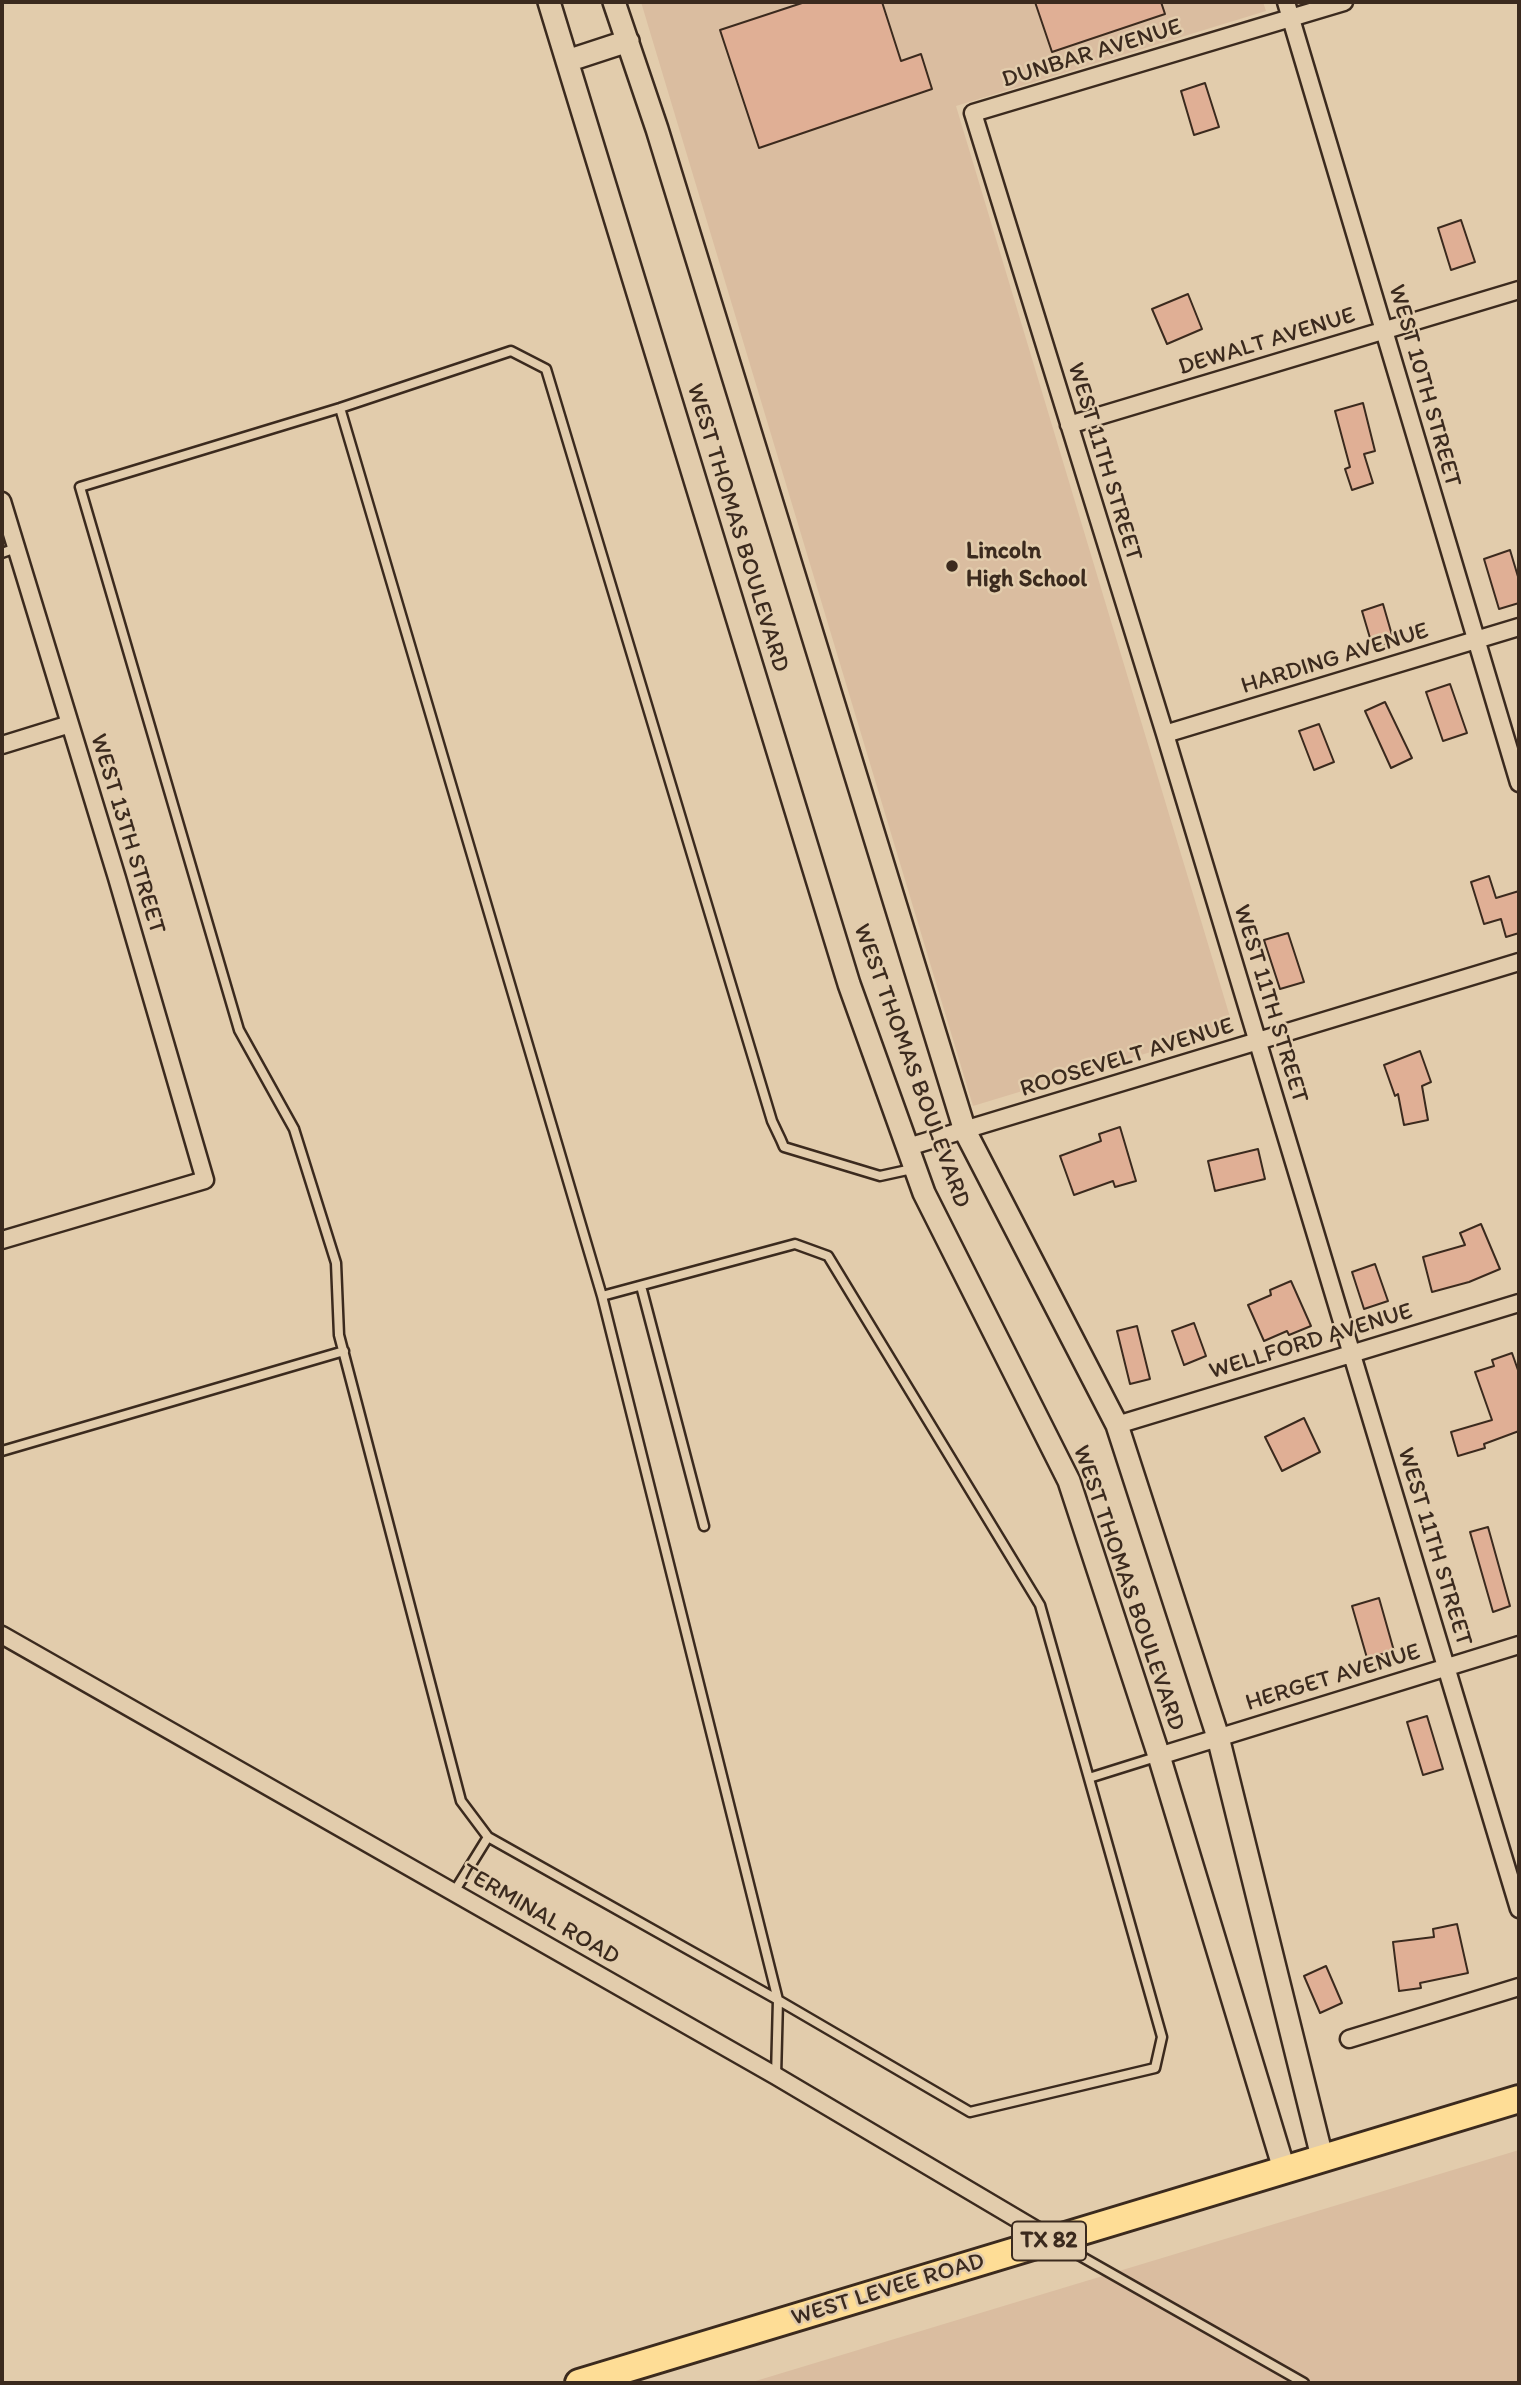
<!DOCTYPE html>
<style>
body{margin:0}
#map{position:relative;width:1521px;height:2385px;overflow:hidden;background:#e2ccac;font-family:Itim,sans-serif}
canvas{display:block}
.frame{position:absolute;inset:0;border:4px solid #3b2a1e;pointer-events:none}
</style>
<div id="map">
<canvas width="1521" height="2385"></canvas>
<div class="frame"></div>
</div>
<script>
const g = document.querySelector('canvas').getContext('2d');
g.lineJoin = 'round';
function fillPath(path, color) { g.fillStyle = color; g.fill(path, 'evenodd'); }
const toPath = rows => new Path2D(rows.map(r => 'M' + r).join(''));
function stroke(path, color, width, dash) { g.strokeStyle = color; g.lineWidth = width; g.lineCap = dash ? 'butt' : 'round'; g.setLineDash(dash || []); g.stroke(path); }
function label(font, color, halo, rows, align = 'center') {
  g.font = font + ' Itim,sans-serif'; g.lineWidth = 5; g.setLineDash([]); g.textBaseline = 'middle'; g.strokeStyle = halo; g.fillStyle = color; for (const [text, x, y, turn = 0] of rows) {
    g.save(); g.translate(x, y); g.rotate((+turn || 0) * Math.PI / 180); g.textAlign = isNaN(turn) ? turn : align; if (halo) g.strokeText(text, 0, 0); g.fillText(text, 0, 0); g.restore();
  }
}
const built = toPath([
 [641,2,1263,2,1266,11,956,106,1233,1027,973,1106],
 [1519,2150,1519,2383,749,2383]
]);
const building = toPath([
 [805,2,882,2,901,61,921,54,932,89,759,148,720,30,805,2],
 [1035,2,1161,2,1165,14,1052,52,1035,2],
 [1205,83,1219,127,1194,135,1181,91,1205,83],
 [1461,220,1475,262,1451,270,1438,228,1461,220],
 [1188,294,1202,329,1167,344,1152,309,1188,294],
 [1363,403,1375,451,1364,454,1373,483,1352,490,1345,469,1350,467,1335,411,1363,403],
 [1510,550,1519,580,1519,603,1499,609,1484,559,1510,550],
 [1383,604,1394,642,1373,648,1362,611,1383,604],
 [1450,684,1467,733,1443,741,1426,692,1450,684],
 [1385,702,1412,758,1391,768,1365,711,1385,702],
 [1319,724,1334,762,1314,770,1299,731,1319,724],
 [1489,876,1496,898,1519,891,1519,933,1506,937,1501,919,1484,924,1471,882,1489,876],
 [1288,933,1304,982,1280,989,1264,940,1288,933],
 [1420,1051,1431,1082,1422,1086,1428,1120,1404,1125,1398,1094,1395,1096,1384,1065,1420,1051],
 [1120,1127,1136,1181,1115,1187,1113,1181,1074,1195,1060,1156,1101,1141,1099,1134,1120,1127],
 [1258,1149,1265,1179,1215,1191,1208,1161,1258,1149],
 [1481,1224,1500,1269,1469,1282,1432,1292,1423,1257,1465,1245,1460,1233,1481,1224],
 [1375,1264,1388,1301,1364,1309,1352,1272,1375,1264],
 [1291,1281,1311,1326,1289,1335,1287,1331,1264,1341,1248,1305,1271,1295,1270,1290,1291,1281],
 [1194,1323,1206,1356,1184,1365,1172,1331,1194,1323],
 [1137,1326,1150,1379,1130,1384,1117,1331,1137,1326],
 [1512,1353,1519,1373,1519,1431,1484,1444,1485,1448,1458,1456,1451,1432,1492,1420,1475,1372,1494,1366,1492,1360,1512,1353],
 [1304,1418,1320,1452,1282,1471,1265,1437,1304,1418],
 [1488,1527,1510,1606,1493,1612,1470,1532,1488,1527],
 [1379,1598,1394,1651,1367,1658,1352,1606,1379,1598],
 [1427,1716,1443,1769,1423,1775,1407,1722,1427,1716],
 [1457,1924,1468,1973,1420,1983,1421,1988,1399,1991,1393,1942,1434,1937,1433,1929,1457,1924],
 [1326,1966,1342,2003,1320,2013,1304,1976,1326,1966]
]);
const service = toPath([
 [340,408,602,1296,778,2000,776,2076],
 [2,553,16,548],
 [641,1286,704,1526],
 [602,1296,795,1244,828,1256,1040,1605,1162,2037,1155,2068,970,2112,778,2000,488,1837,461,1801,339,1335,336,1263,294,1129,239,1030,80,487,340,408,511,351,546,369,772,1121,781,1140,784,1147,880,1176,912,1169],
 [2,1451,344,1351],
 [1089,1778,1156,1757],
 [454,1892,488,1837],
 [1061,2245,1304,2383]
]);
const minor = toPath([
 [1286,2,1519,783],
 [1344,2,973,113,1165,734,1519,1909],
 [1069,425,1519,290],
 [2,501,117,878,205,1180,2,1240],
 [1165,734,1519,627],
 [2,745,70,724],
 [908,1147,1519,962],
 [1117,1425,1519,1303],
 [2,1635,776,2076,1053,2240],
 [1159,1756,1519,1645],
 [1349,2039,1519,1987]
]);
const tertiary = toPath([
 [549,2,849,984,924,1193,1069,1481,1159,1756,1284,2169],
 [614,2,657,129,965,1131,1117,1425,1218,1737,1322,2157],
 [567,61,628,41]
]);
const primary = toPath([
 [579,2383,1519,2099]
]);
const markers = [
 [952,566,7,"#3b2a1e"]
];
const shields = [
 [1049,2241,74]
];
const shieldNames = [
 ["TX 82",1049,2241]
];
const streetNames = [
 ["DUNBAR AVENUE",1092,54,-17],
 ["DEWALT AVENUE",1267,342,-17],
 ["WEST 10TH STREET",1424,386,74],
 ["WEST 11TH STREET",1104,462,73],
 ["WEST THOMAS BOULEVARD",737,528,73],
 ["HARDING AVENUE",1335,659,-17],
 ["WEST 13TH STREET",127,834,73],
 ["WEST 11TH STREET",1270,1004,73],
 ["ROOSEVELT AVENUE",1127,1058,-17],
 ["WEST THOMAS BOULEVARD",911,1066,70],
 ["WELLFORD AVENUE",1311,1342,-17],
 ["WEST 11TH STREET",1434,1547,73],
 ["WEST THOMAS BOULEVARD",1128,1588,71],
 ["HERGET AVENUE",1333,1678,-17],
 ["TERMINAL ROAD",540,1915,30],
 ["WEST LEVEE ROAD",888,2290,-17]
];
const poiNames = [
 ["Lincoln",966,552],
 ["High School",966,580]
];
fillPath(built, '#dabda0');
fillPath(building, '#e0af95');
stroke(building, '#3b2a1e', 2);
stroke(service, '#3b2a1e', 13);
stroke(minor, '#3b2a1e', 21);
stroke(tertiary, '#3b2a1e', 26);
stroke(primary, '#3b2a1e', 32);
stroke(service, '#e2ccac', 8);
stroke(minor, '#e2ccac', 16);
stroke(tertiary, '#e2ccac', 21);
stroke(primary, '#fedd96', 26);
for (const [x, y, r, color] of markers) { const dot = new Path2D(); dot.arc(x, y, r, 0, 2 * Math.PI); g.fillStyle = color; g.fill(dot); stroke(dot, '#e2ccac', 2.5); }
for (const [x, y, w] of shields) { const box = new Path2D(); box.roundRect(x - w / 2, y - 19.5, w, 39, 5); g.fillStyle = '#e2ccac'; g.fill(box); stroke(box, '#3b2a1e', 2); }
label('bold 23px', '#3b2a1e', null, shieldNames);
label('24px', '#3b2a1e', '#e2ccac', streetNames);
label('bold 24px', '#3b2a1e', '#e2ccac', poiNames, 'left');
</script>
